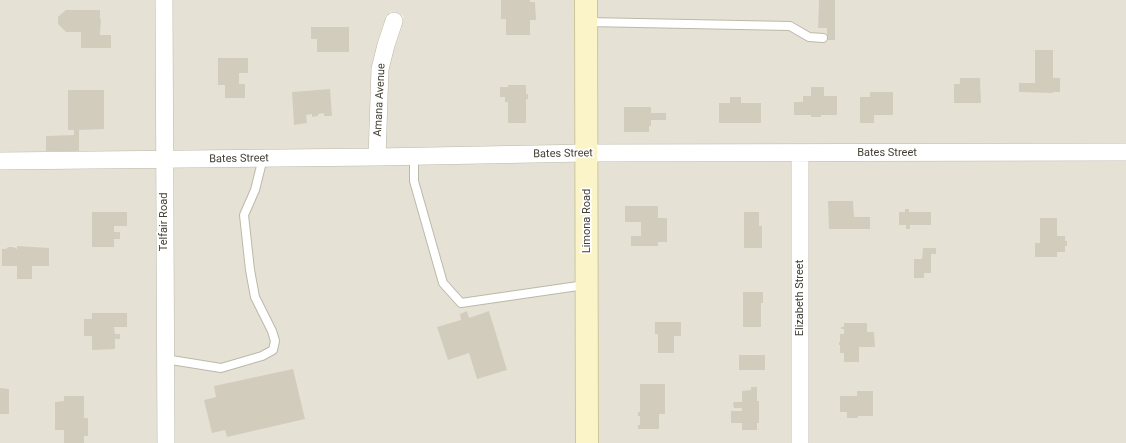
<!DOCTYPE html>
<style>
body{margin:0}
canvas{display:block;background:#f2efe6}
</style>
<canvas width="1126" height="443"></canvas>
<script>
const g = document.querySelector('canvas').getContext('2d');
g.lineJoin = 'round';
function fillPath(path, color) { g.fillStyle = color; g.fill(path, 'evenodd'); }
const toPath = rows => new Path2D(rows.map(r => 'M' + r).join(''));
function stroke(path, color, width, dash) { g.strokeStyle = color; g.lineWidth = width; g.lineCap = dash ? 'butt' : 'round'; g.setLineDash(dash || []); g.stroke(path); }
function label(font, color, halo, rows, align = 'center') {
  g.font = font + ' Roboto,sans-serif'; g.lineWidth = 3.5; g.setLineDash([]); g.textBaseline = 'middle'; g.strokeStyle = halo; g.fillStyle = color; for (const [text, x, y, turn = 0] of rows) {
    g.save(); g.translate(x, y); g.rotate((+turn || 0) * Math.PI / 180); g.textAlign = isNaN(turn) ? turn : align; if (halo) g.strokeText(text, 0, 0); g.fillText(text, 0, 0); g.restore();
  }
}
const residential = toPath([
 [0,0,157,0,157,151,0,152],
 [171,0,579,0,580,145,385,149,388,70,393,48,404,16,390,11,379,42,370,149,171,151],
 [593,0,1126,0,1126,144,595,145],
 [1126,160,1126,443,807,443,808,161],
 [595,161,793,161,793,443,594,443],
 [580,162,580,443,173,443,171,168],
 [157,168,159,443,0,443,0,169]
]);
const building = toPath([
 [501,0,530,0,530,2,535,2,536,20,530,20,530,35,506,35,506,19,501,19],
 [819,0,835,0,835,40,827,40,827,28,818,28],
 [66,10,100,10,100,19,101,19,100,35,111,35,111,48,81,48,81,32,66,32,58,24,58,17],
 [311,27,349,27,349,52,317,52,317,39,311,39],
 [1035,50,1053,50,1053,78,1060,78,1060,92,1053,92,1053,93,1019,92,1019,83,1035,83],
 [218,58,248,58,248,73,239,73,239,84,245,84,245,98,225,98,225,85,218,85],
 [960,78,980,78,981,103,954,103,954,84,960,84],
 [508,85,526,85,526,94,528,94,528,99,526,99,526,123,508,123,508,102,505,102,505,97,500,97,500,87,508,87],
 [811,87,824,87,824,96,837,96,837,115,821,115,821,117,811,117,811,115,794,115,794,102,803,102,803,96,811,96],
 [330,89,332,116,324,116,324,113,318,114,318,116,312,117,312,114,306,115,307,123,294,125,292,92],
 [68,90,104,90,104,129,79,130,79,151,46,151,46,136,74,135,74,130,68,130],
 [870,92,893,92,893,115,874,115,874,123,860,123,860,97,870,97],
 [730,97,741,97,741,103,761,103,761,123,719,123,719,103,730,103],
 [624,107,651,107,651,113,666,113,666,120,651,120,651,126,649,126,649,132,624,132],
 [828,201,853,201,854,217,870,217,870,229,829,229],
 [625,206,658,206,658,218,667,218,667,242,658,242,658,246,631,246,631,236,641,236,641,222,625,222],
 [905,209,909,209,909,212,931,212,931,225,910,225,910,229,906,229,906,225,899,225,899,212,905,212],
 [92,212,127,212,127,226,114,226,114,232,120,232,120,239,114,239,114,247,92,247],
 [744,212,759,212,759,226,762,226,762,248,744,248],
 [1040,218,1057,218,1057,236,1065,236,1065,241,1067,241,1067,246,1065,246,1065,252,1057,252,1057,257,1035,257,1035,243,1040,243],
 [17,246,49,248,49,266,32,266,32,279,17,279,17,266,2,266,2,249,6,249,8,247,13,247,17,249],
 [923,248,936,248,936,254,931,254,931,273,924,273,924,278,914,278,914,259,922,259],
 [743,292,763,292,763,303,761,303,761,327,743,327],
 [467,311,469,318,489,311,507,370,477,379,469,353,448,360,437,327,461,320,460,314],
 [92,313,127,313,127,327,114,327,115,334,120,334,120,339,115,339,115,349,92,350,92,336,84,336,84,319,92,319],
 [655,322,681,322,681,336,674,336,674,353,658,353,658,334,655,334],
 [844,323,867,323,867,332,874,332,875,347,859,347,859,362,844,362,844,353,840,353,840,345,839,345,839,342,840,342,840,334,844,334,844,329,841,329,841,327,844,327],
 [739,355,765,355,765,370,739,370],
 [293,369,305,419,227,437,225,430,212,433,204,400,216,397,214,386],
 [640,384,665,384,665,414,659,414,659,429,638,429,638,425,640,425,640,416,638,416,638,412,640,412],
 [751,387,757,387,757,401,759,401,759,423,757,423,757,430,742,430,742,423,731,423,731,411,742,411,742,408,734,408,733,403,734,402,742,402,742,391,751,390],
 [0,388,9,389,9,414,0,414],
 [857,391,873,391,873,416,858,416,858,418,847,418,847,412,840,412,840,396,857,396],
 [64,396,84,396,84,418,88,418,88,436,84,436,84,443,64,443,64,430,55,430,55,402,64,401]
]);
const lane = toPath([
 [587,22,790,26,809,37,823,38],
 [414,156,414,181,443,283,461,303,585,285],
 [165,359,221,368,262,356,273,350,275,341,272,331,255,297,250,270,244,215,255,190,263,158]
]);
const street = toPath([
 [164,0,166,443],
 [377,157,380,69,386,45,394,21],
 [0,161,377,157,587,153,1126,152],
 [800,443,800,153]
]);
const secondary = toPath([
 [586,0,587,443]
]);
const streetNames = [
 ["Amana Avenue",380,100,-87],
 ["Bates Street",887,153],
 ["Bates Street",563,154,-1],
 ["Bates Street",239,159,-1],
 ["Limona Road",587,221,-90],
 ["Telfair Road",164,222,-90],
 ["Elizabeth Street",800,298,-90]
];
fillPath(residential, '#e5e2d5');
fillPath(building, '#d2ccbd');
stroke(lane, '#bcb8aa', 10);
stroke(street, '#bcb8aa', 18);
stroke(secondary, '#cec699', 24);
stroke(lane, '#fff', 8);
stroke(street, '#fff', 17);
stroke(secondary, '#faf4c8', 22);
label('11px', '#444036', '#fff', streetNames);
</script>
